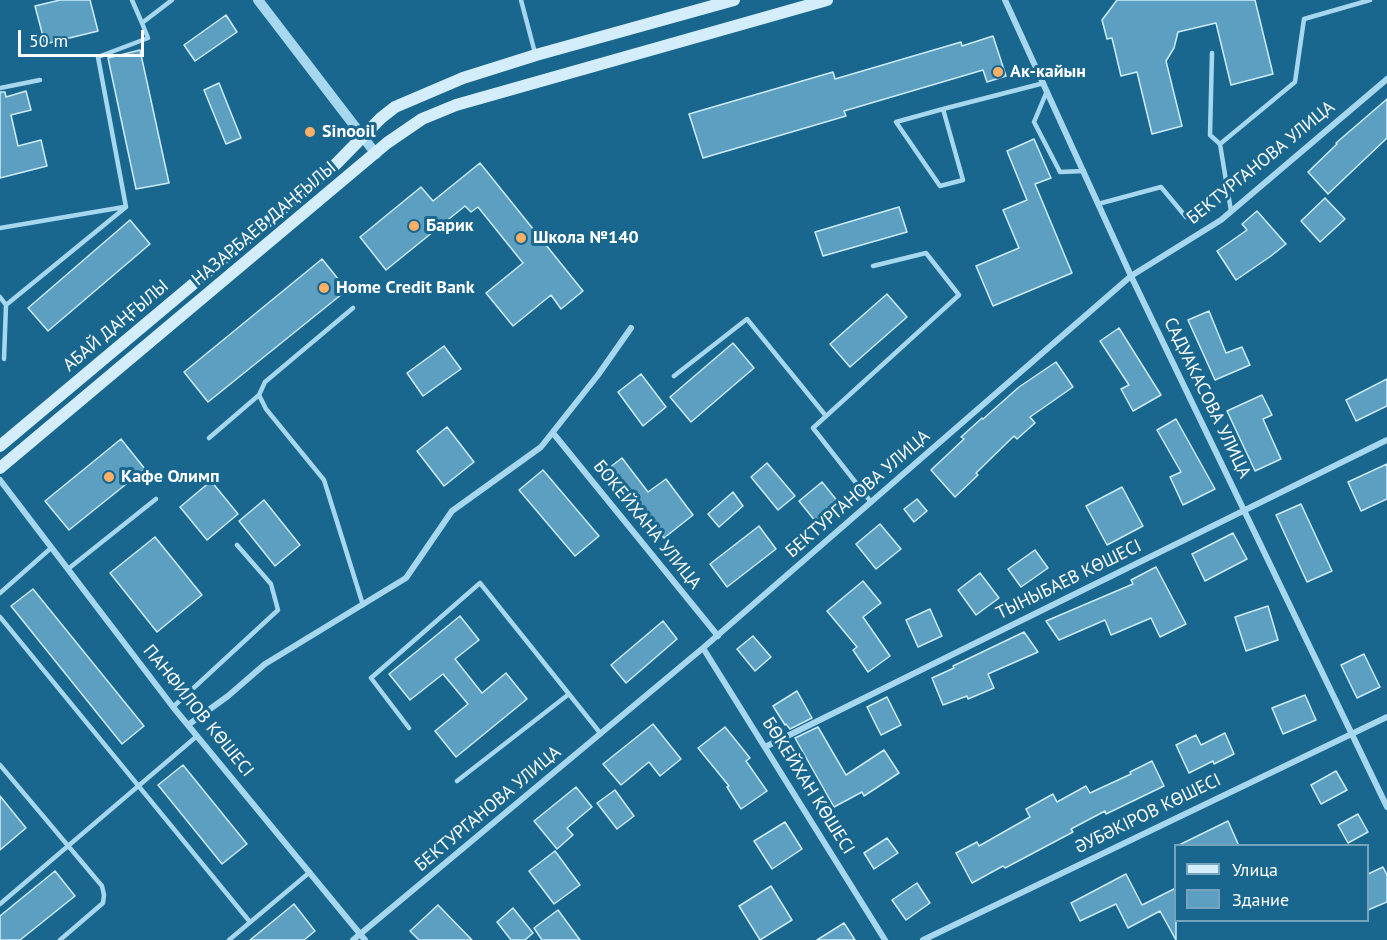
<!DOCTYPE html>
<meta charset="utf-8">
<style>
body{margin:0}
#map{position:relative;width:1387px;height:940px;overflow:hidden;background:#19678f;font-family:"PT Sans",sans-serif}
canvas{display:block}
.legend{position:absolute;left:1174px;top:844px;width:195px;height:78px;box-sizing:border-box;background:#19678f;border:2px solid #75a4bc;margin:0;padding:8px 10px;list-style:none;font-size:18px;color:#fff}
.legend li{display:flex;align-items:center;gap:12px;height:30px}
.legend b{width:30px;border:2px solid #75a4bc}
.scale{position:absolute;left:18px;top:30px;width:126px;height:27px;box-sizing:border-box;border:3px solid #fff;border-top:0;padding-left:8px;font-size:18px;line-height:21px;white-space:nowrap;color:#fff;-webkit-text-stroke:4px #19678f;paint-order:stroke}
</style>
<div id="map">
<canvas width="1387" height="940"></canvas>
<ul class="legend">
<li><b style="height:8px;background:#d4edfa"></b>Улица</li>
<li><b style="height:16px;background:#5c9fc1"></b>Здание</li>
</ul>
<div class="scale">50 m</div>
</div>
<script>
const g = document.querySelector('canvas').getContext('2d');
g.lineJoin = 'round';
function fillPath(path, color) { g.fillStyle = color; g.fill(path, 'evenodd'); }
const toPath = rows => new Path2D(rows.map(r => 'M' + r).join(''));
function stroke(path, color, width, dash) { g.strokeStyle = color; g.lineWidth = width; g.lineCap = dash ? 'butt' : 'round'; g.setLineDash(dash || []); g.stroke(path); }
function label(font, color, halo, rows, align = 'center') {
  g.font = font + ' "PT Sans",sans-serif'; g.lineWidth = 6; g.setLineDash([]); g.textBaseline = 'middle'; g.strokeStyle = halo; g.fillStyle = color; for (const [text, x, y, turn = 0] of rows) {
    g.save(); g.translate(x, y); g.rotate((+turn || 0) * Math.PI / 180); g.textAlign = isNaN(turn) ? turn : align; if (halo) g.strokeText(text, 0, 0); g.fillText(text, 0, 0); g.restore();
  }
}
const building = toPath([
 [60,0,90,0,98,31,45,44,35,6,60,0],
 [1117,0,1255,0,1273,74,1231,85,1216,23,1178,32,1174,48,1166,61,1182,126,1152,134,1137,72,1121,76,1112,38,1107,39,1102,20,1117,0],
 [226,15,237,32,195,61,184,45,226,15],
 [993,36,1006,76,987,82,983,70,844,111,846,116,703,158,689,114,833,72,835,79,961,42,962,46,993,36],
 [140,50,169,183,136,189,108,58,140,50],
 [219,83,241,138,226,144,204,90,219,83],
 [26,91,31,110,11,115,18,146,41,140,47,166,0,178,0,92,5,92,6,97,26,91],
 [1387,99,1387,138,1328,194,1308,172,1337,144,1336,143,1387,99],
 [1034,139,1051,178,1035,184,1072,273,993,306,976,266,1019,248,1003,210,1027,200,1007,151,1034,139],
 [480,163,583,291,561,309,551,295,513,326,486,293,523,263,478,207,471,212,465,206,386,270,360,237,421,187,433,201,480,163],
 [1325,198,1345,219,1320,242,1301,221,1325,198],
 [899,207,907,232,823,256,815,232,899,207],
 [1257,211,1286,244,1271,256,1236,280,1217,251,1247,230,1242,224,1257,211],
 [130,220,150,244,48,331,28,308,130,220],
 [322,259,347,290,208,402,184,372,322,259],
 [887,294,907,317,850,367,830,344,887,294],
 [1209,311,1226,353,1242,347,1250,365,1215,380,1188,320,1209,311],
 [1119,328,1161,395,1133,411,1121,389,1129,385,1100,341,1119,328],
 [733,343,754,368,691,422,670,397,733,343],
 [444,346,461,369,423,396,407,373,444,346],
 [1056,362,1073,387,1030,417,1035,423,1017,439,1014,436,976,473,978,475,955,497,931,470,964,439,961,437,982,418,983,419,1019,387,1056,362],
 [641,374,666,407,643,426,618,392,641,374],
 [1387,379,1387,406,1356,421,1346,400,1387,379],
 [1262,395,1272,415,1263,419,1281,459,1255,471,1227,411,1262,395],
 [1176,419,1215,489,1183,505,1170,477,1181,472,1157,430,1176,419],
 [447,427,474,462,444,486,417,451,447,427],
 [121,439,145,469,69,530,45,501,121,439],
 [622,458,648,492,666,479,693,515,664,538,626,488,621,492,605,471,622,458],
 [767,463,795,496,778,510,751,477,767,463],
 [1387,464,1387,499,1361,511,1348,482,1387,464],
 [543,470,599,536,575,556,519,490,543,470],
 [211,481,238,514,207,540,180,507,211,481],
 [822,482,839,503,816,522,799,501,822,482],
 [1122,487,1143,526,1107,545,1086,506,1122,487],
 [733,492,743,506,719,527,708,514,733,492],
 [917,499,927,511,914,522,904,509,917,499],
 [264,500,300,545,275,566,239,521,264,500],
 [1301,504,1332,571,1307,582,1276,515,1301,504],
 [880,524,901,549,876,569,856,544,880,524],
 [759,526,776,549,727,587,710,564,759,526],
 [1233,533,1247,559,1205,581,1192,554,1233,533],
 [155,537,202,595,157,632,110,573,155,537],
 [1035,550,1048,568,1021,587,1008,569,1035,550],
 [1156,567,1186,624,1160,637,1151,618,1111,635,1105,620,1059,640,1046,621,1133,584,1131,580,1156,567],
 [980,573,999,598,976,615,958,590,980,573],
 [863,581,881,603,863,617,890,656,868,672,853,650,857,647,827,611,863,581],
 [33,589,144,726,122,744,11,606,33,589],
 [1268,606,1278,640,1246,651,1235,617,1268,606],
 [930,609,942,636,918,647,906,620,930,609],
 [460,616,479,640,455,659,482,693,506,673,527,699,456,757,435,731,468,704,443,674,410,700,389,674,460,616],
 [663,621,677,639,626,683,611,665,663,621],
 [1024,632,1038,652,988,674,994,688,968,699,967,696,943,705,932,678,954,668,953,666,1024,632],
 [753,636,771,657,755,671,737,649,753,636],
 [1364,654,1380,687,1357,698,1341,665,1364,654],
 [797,691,812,718,790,729,786,724,785,725,773,706,797,691],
 [1305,695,1316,720,1283,734,1272,708,1305,695],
 [887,697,901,725,881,735,867,707,887,697],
 [653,724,681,759,660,776,649,762,621,785,603,764,653,724],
 [725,727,750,758,746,761,767,791,741,809,727,787,729,786,698,748,725,727],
 [818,727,846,775,884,750,899,773,864,796,862,792,834,807,795,738,818,727],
 [1225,733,1234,754,1214,764,1213,761,1189,773,1176,745,1196,735,1201,745,1225,733],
 [1152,761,1164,786,1106,814,1105,811,1071,829,1073,832,1005,868,1003,866,972,883,956,853,977,842,979,846,1030,817,1026,809,1053,794,1057,802,1086,786,1090,793,1131,774,1130,772,1152,761],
 [183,765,247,844,222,864,158,785,183,765],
 [1336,771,1347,790,1321,804,1311,785,1336,771],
 [576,787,592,807,567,828,573,835,557,849,534,821,576,787],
 [615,790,634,816,617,829,597,803,615,790],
 [0,796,26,828,0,850,0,796],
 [1358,814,1368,832,1348,843,1338,825,1358,814],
 [1228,821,1239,846,1177,846,1228,821],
 [785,822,802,849,772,869,754,841,785,822],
 [887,838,898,853,874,869,864,853,887,838],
 [555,851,580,885,554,904,529,871,555,851],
 [1383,867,1387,875,1387,902,1368,910,1368,874,1383,867],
 [55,871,75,896,20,940,0,940,0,916,55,871],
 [1126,874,1142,905,1176,888,1176,940,1160,911,1128,928,1116,904,1080,921,1071,903,1126,874],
 [917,883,930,903,906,920,892,900,917,883],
 [771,886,792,920,760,940,739,906,771,886],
 [294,904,315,931,304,940,250,940,294,904],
 [438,905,472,940,419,940,410,931,438,905],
 [513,908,533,933,525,940,511,940,497,922,513,908],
 [558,910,580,940,542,940,534,928,558,910],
 [844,923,855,940,817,940,844,923]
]);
const service = toPath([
 [132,0,142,23],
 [521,0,535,53],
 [1212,53,1210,135,1220,144],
 [0,88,40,80],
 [1047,91,1034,122,1060,172,1084,171],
 [943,109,963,180,940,186,896,122,943,109,1044,83],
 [1098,204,1161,187,1186,217],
 [1231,211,1220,144,1295,82,1304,19,1370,0],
 [0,228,124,207],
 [0,297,6,305,126,207,98,57,148,38,142,23,172,0],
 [353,308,265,382,259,395,266,409,324,480,363,605],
 [4,359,6,305],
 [674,376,747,319,826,416],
 [209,438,259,395],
 [871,502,813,428,959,295,926,253,873,266],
 [68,569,156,499],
 [0,593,51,548],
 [0,617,250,922],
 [173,707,278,610,271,584,237,545],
 [409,728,371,678,480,583,601,734],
 [0,765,102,886,104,895,103,903,60,940],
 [457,781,569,694],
 [0,904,197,736],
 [229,940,310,872]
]);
const minor = toPath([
 [1005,0,1131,276,1387,807],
 [553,433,718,636],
 [0,480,173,707,365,940],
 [703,648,885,940],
 [188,725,228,696,265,664,406,578,452,511,541,447,598,375,631,328],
 [765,747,1387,440],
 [353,940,703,648,1131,276,1221,220,1387,79],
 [923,940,1387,717]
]);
const tertiary = toPath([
 [258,0,376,154]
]);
const secondary = toPath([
 [0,446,334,166,381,118,395,107,463,78,536,55,734,0],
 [0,468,387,143,422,119,456,105,827,0]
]);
const markers = [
 [998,72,6,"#ffb065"],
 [310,132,6,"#ffb065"],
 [414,226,6,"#ffb065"],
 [521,238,6,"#ffb065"],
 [324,288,6,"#ffb065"],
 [109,477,6,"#ffb065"]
];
const poiNames = [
 ["Ак-кайын",1010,72],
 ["Sinooil",322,132],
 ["Барик",426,226],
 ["Школа №140",533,238],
 ["Home Credit Bank",336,288],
 ["Кафе Олимп",121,477]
];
const streetNames = [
 ["БЕКТУРГАНОВА УЛИЦА",1261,163,-39],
 ["НАЗАРБАЕВ ДАҢҒЫЛЫ",264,224,-40],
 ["АБАЙ ДАҢҒЫЛЫ",116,326,-40],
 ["САДУАКАСОВА УЛИЦА",1207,398,64],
 ["БЕКТУРГАНОВА УЛИЦА",858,494,-41],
 ["БОКЕЙХАНА УЛИЦА",647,525,51],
 ["ТЫНЫБАЕВ КӨШЕСІ",1069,580,-26],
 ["ПАНФИЛОВ КӨШЕСІ",198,711,51],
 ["БӨКЕЙХАН КӨШЕСІ",808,786,58],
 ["БЕКТУРГАНОВА УЛИЦА",488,809,-40],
 ["ӘУБӘКІРОВ КӨШЕСІ",1148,814,-26]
];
fillPath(building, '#5c9fc1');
stroke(building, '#cdecfa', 1.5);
stroke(service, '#a7d7ef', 4.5);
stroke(minor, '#a7d7ef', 6);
stroke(tertiary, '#a7d7ef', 10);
stroke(secondary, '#d4edfa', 12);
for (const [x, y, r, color] of markers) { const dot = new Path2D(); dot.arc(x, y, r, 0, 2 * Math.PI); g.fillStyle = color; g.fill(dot); stroke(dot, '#19678f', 2); }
label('bold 18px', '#fff', '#19678f', poiNames, 'left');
label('18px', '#fff', '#19678f', streetNames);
</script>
